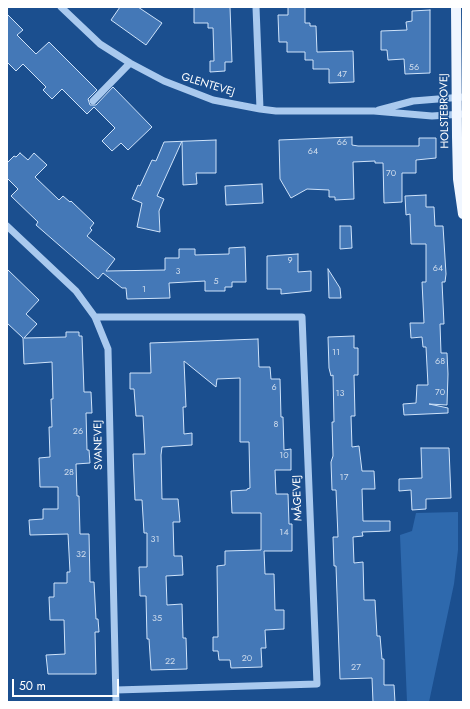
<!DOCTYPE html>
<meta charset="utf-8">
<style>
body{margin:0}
#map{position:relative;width:470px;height:709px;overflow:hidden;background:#1b4f8f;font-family:Jost,sans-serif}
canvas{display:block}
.frame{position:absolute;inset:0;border:8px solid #fff;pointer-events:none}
.scale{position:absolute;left:12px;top:679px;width:107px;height:18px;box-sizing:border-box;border:2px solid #fff;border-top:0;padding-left:5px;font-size:12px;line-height:14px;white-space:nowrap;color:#fff;-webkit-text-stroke:3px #1b4f8f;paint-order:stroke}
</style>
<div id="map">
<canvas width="470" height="709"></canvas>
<div class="frame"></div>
<div class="scale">50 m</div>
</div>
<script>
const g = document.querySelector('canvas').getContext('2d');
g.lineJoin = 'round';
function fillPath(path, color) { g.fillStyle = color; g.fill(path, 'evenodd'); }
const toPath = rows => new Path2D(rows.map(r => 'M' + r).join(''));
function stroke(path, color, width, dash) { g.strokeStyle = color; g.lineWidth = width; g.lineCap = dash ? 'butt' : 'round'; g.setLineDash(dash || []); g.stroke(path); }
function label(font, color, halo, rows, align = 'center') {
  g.font = font + ' Jost,sans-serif'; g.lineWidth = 3; g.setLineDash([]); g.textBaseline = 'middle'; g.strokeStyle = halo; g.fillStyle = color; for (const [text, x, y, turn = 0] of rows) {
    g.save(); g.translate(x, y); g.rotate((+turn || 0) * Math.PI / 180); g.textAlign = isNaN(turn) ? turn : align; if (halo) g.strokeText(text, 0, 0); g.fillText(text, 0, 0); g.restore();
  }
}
const green = toPath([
 [458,512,458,550,454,584,429,702,407,702,400,535,412,531,416,513]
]);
const building = toPath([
 [120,7,138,7,162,23,146,45,111,20,120,7],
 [194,7,230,7,232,62,225,62,225,71,210,72,210,61,214,61,213,28,208,28,208,23,194,23,194,7],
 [288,7,305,7,305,23,310,23,310,26,316,26,317,52,353,51,354,82,329,83,329,69,313,69,313,60,305,60,305,52,287,52,287,42,279,42,278,15,288,15,288,7],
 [430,10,430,73,405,74,404,59,388,60,387,50,381,50,381,31,407,30,406,22,412,21,412,11,430,10],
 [7,14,23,30,17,35,36,54,49,42,97,90,88,99,90,105,96,105,113,87,152,127,128,150,121,143,112,151,102,141,115,128,94,107,87,114,62,89,52,99,43,90,46,87,23,64,16,71,7,62,7,14],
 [352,137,352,145,358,146,419,146,419,138,436,138,436,158,416,160,416,173,402,173,402,202,384,203,383,163,375,163,375,161,353,162,354,199,335,200,335,197,329,197,329,190,307,189,291,198,280,179,279,140,352,137],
 [216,140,216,173,196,173,197,184,183,185,182,141,157,196,164,199,159,211,160,232,137,227,142,203,132,199,138,185,140,186,152,160,156,161,164,142,216,140],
 [20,153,28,160,34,153,47,165,35,177,59,200,63,196,70,202,71,201,94,223,90,228,92,230,87,236,115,259,106,271,165,270,165,258,179,258,179,249,195,249,195,255,229,254,229,248,245,247,246,282,232,282,232,287,225,287,225,291,205,291,205,281,169,283,170,298,127,299,126,288,122,288,103,273,98,279,36,225,38,222,11,196,18,189,7,178,7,163,14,156,16,157,20,153],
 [262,184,263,203,226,205,225,186,262,184],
 [426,195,426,207,434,207,435,226,443,226,446,274,445,282,442,282,444,324,440,324,441,353,447,353,448,374,447,405,429,404,448,408,448,413,404,415,403,404,416,403,417,385,428,385,426,347,423,347,422,337,411,338,410,323,424,323,422,282,426,282,426,244,411,244,410,214,406,215,405,196,426,195],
 [340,226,351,226,352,248,340,249,340,226],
 [298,254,298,272,311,271,311,291,281,294,281,289,267,289,267,256,298,254],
 [7,269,39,300,26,314,37,324,24,338,66,337,66,332,79,332,79,336,82,336,84,392,91,392,92,413,86,413,87,450,89,450,90,463,76,464,77,496,79,496,80,534,89,534,90,582,94,582,96,619,98,619,99,632,95,632,96,674,48,674,46,655,65,654,64,620,50,620,49,597,54,597,54,583,67,583,67,572,70,572,68,534,30,535,29,520,43,519,43,509,58,509,58,487,40,487,39,458,50,457,49,427,52,427,51,399,53,399,52,362,24,364,23,338,7,323,7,269],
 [328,269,340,288,341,298,329,298,328,269],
 [354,336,354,348,358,348,358,375,354,375,355,416,351,416,352,447,359,446,362,471,374,471,375,489,362,489,363,521,390,521,390,531,362,532,363,536,353,537,354,563,363,562,364,600,375,600,377,636,380,636,382,659,384,659,384,685,394,685,395,702,373,702,372,678,340,679,336,566,334,566,333,537,338,537,336,490,332,490,331,462,333,456,332,422,334,422,333,375,331,376,329,368,328,337,354,336],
 [258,339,259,367,270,367,271,379,280,379,281,417,283,417,284,450,291,449,291,470,275,470,276,494,288,494,289,524,292,524,292,551,264,551,265,574,274,574,275,610,284,610,284,629,265,630,266,648,261,648,262,667,231,668,230,660,219,660,218,651,213,651,213,637,218,637,217,566,225,565,225,551,261,550,261,513,232,513,231,491,247,490,247,489,250,488,249,442,240,442,240,378,217,379,216,387,184,361,186,407,183,407,184,434,192,433,192,445,162,447,161,455,162,499,178,499,180,522,173,522,174,556,182,556,183,575,166,576,167,605,182,604,183,638,186,638,187,669,151,670,149,639,147,639,146,596,140,596,139,567,147,567,147,533,144,533,142,500,135,500,133,454,145,454,143,416,136,416,134,389,130,389,130,373,151,373,150,343,258,339],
 [421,448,449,448,451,498,426,499,426,509,412,510,411,490,399,491,399,479,422,478,421,448]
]);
const minor = toPath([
 [61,7,100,44,130,63,164,81,213,100,260,109,276,111,374,111,432,116,463,114],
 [256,7,260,109],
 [93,101,130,63],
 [379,110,413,101,463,97],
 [7,226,76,291,95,317,108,349,116,702],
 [95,317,302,317,317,684,116,690]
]);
const major = toPath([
 [456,7,457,137,458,179,463,214]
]);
const numberNames = [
 ["56",414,68],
 ["47",342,75],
 ["66",342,143],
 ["64",313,152],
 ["70",391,174],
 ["9",290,261],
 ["64",438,269],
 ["3",178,272],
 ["5",216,282],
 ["1",144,290],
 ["11",336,353],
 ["68",440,362],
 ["6",274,388],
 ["70",440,393],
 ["13",340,394],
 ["8",276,425],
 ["26",78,432],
 ["10",284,456],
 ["28",69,473],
 ["17",344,478],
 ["14",284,533],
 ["31",155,540],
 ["32",81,555],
 ["35",157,619],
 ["20",247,659],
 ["22",170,662],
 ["27",356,668]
];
const streetNames = [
 ["GLENTEVEJ",208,85,17],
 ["HOLSTEBROVEJ",445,111,-91],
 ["SVANEVEJ",99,445,-91],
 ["MÅGEVEJ",298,498,-92]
];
fillPath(green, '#2e69ad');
fillPath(building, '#4478b7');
stroke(building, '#cfe3fa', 1);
stroke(minor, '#a9c9ee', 7);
stroke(major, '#f0f6ff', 10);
label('9px', '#d0dded', null, numberNames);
label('11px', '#fff', '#1b4f8f', streetNames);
</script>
